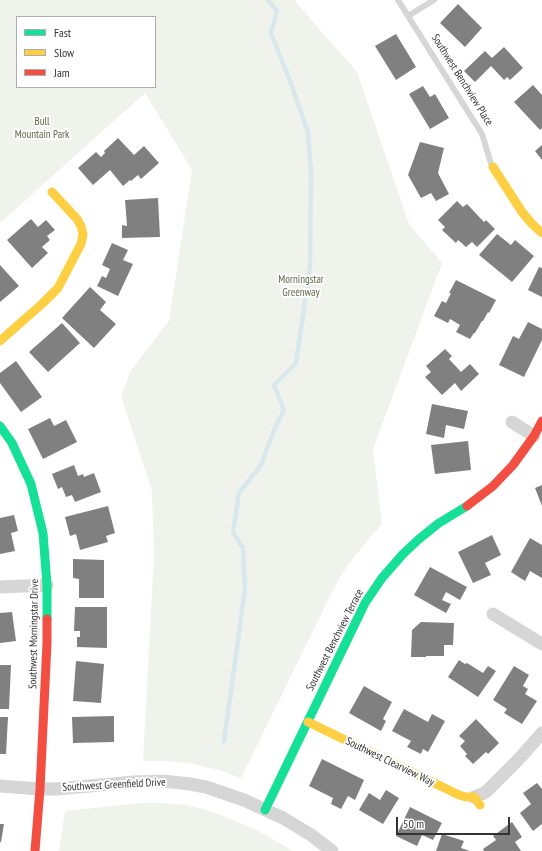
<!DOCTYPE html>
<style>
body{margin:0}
#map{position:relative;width:542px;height:851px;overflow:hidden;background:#fff;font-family:"PT Sans Narrow",sans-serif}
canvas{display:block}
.legend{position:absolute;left:16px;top:16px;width:140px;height:72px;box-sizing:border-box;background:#fff;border:1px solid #adadad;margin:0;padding:5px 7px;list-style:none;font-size:12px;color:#323232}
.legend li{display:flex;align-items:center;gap:8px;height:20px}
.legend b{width:20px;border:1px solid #adadad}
.scale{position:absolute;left:396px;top:817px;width:114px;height:18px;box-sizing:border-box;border:2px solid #323232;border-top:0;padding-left:5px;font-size:12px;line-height:14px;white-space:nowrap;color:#323232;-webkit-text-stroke:3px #fff;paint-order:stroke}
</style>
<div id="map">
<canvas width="542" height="851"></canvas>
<ul class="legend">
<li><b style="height:5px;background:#16e098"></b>Fast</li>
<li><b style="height:5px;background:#ffcf43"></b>Slow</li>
<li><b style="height:5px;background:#f24e42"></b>Jam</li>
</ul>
<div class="scale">50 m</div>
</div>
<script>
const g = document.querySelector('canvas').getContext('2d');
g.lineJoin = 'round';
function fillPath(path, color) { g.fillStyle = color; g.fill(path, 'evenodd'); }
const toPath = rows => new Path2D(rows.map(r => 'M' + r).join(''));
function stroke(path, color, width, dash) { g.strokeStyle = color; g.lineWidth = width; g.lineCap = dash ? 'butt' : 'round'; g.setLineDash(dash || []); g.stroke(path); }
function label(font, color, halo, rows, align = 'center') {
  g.font = font + ' "PT Sans Narrow",sans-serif'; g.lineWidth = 4; g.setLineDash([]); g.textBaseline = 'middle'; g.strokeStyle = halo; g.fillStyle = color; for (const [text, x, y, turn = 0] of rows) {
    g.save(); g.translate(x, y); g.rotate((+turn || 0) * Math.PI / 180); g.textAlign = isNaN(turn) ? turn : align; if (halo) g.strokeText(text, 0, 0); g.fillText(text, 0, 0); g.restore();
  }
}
const green = toPath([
 [0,0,294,0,357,72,409,224,442,263,373,449,382,524,367,541,354,557,341,575,330,596,241,778,219,770,194,764,169,761,143,761,154,554,152,491,121,396,131,370,169,321,192,170,145,93,0,223],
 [17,17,155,17,155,87,17,87],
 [142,803,163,803,185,805,207,810,236,821,264,834,293,851,59,851,65,811]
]);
const stream = toPath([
 [224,741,245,590,243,548,233,532,239,493,261,465,274,430,284,410,274,385,296,363,310,267,311,173,308,132,290,81,271,33,277,11,268,0]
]);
const building = toPath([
 [458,4,482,28,465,47,440,23],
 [396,34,416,67,396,80,375,46],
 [504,47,523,68,510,80,507,77,504,80,491,66,475,82,464,71,485,51,492,58],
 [533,85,542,95,542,128,540,130,514,102],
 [423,86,430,97,435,94,449,118,430,129,409,94],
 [118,138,134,155,144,146,159,163,141,179,138,175,131,181,130,180,123,186,110,170,93,185,78,168,96,152,101,157,105,153,104,151],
 [420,142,444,148,438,173,449,194,436,201,431,193,421,198,408,175],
 [542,145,542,160,535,151],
 [158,198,160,237,122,238,122,225,127,226,125,200],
 [457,201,463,207,467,204,484,222,486,220,495,229,477,247,472,242,466,247,458,240,456,243,442,230,445,227,438,220],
 [31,219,38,227,46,220,55,230,47,236,50,240,42,247,48,253,32,268,7,240],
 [497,234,511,245,515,240,534,256,512,282,479,255],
 [112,243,128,250,123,260,133,264,118,296,97,286,102,276,106,278,110,269,102,265],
 [0,265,19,286,0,302],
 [539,267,542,268,542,297,528,290],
 [456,280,496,300,489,313,488,312,483,321,482,321,475,333,474,333,470,339,456,332,460,325,450,319,448,323,434,316,442,301,446,303,451,293,449,293],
 [90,287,106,302,100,310,116,324,94,348,62,318],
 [528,322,542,329,542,340,524,377,499,365,513,336,519,339],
 [62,323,80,343,48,372,29,352],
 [445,349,452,356,449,359,461,372,470,364,479,374,461,391,455,383,442,395,425,377,431,372,426,366],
 [16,361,42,397,21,412,0,383,0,373],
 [432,404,468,411,464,429,446,425,444,438,426,434],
 [50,418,54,426,66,420,77,442,43,459,28,429],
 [468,441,471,470,435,474,431,445],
 [74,465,78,476,83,474,84,477,94,473,101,492,75,502,72,495,66,497,62,487,58,489,52,474],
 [542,485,542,506,535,488],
 [108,506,115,533,106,536,108,542,80,550,76,534,70,536,65,517],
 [14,515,18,531,11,533,15,551,0,554,0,518],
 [492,535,501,555,485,563,491,575,473,583,458,552],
 [530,538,542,545,542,578,530,571,525,581,511,572],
 [73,559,104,560,104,598,79,598,79,579,73,578],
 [430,567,467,587,460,600,446,592,442,600,451,604,446,613,414,595],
 [75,607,107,607,107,648,77,647,77,637,80,637,80,631,74,631],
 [12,612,16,641,0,643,0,613],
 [421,622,454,623,453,645,444,645,444,656,426,656,426,657,411,657,412,630],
 [459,660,465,664,467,663,483,673,488,666,496,671,478,697,448,677],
 [76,661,104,664,101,703,73,701],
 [0,665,11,665,9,709,0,709],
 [514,666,529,675,523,686,528,689,525,694,537,701,522,724,504,713,507,709,493,700],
 [364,686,392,702,383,719,386,721,381,731,349,713],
 [404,709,428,722,432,714,445,721,428,752,423,749,421,754,407,747,411,741,392,731],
 [114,716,114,742,73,743,72,717],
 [0,717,8,717,6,754,0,754],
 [476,719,499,743,488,754,486,752,473,764,465,756,467,754,460,746,465,741,459,736],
 [322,759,364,780,355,800,348,796,341,809,331,804,333,798,309,786],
 [537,783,542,789,542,824,533,831,520,813,531,804,523,793],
 [386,790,399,798,383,824,359,810,369,793,380,800],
 [410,807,442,823,433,840,422,835,417,846,396,836],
 [512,822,522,837,515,842,521,851,484,851,483,849,496,840,493,836],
 [0,824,4,824,1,842,0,842],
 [442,834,464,841,461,848,470,851,436,851]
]);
const lane = toPath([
 [398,0,408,16,482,134,492,167],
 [408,16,434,0]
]);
const street = toPath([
 [512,422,534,436],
 [0,587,47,585],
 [493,614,542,644],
 [0,786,40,789,56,789,134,782,163,781,190,784,206,787,244,800,283,818,311,835,332,851],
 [474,797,482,794,487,791,518,760,542,733]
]);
const fast = toPath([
 [0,426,12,443,31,484,43,533,47,585,47,619],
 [265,810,365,603,382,578,403,554,419,539,439,523,467,506]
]);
const slow = toPath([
 [493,167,522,212,533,225,542,233],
 [0,341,43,303,58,288,81,244,83,234,81,226,77,219,52,192],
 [308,722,459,795,466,797,474,797,480,805]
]);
const jam = toPath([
 [467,506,493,486,513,465,534,436,542,421],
 [35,851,40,789,47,643,47,619]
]);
const streetNames = [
 ["Southwest Benchview Place",462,80,58],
 ["Southwest Morningstar Drive",34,634,-89],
 ["Southwest Benchview Terrace",335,640,-63],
 ["Southwest Clearview Way",390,762,26],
 ["Southwest Greenfield Drive",114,785,-3]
];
const parkNames = [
 ["Bull",42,122],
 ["Mountain Park",42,135],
 ["Morningstar",301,280],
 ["Greenway",301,293]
];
fillPath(green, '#f0f2ec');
stroke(stream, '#d9e8ec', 4.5);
fillPath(building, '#808080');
stroke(lane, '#d6d6d6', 6);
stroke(street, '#d6d6d6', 13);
stroke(fast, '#16e098', 9);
stroke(slow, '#ffcf43', 9);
stroke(jam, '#f24e42', 9);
label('11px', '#323232', '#fff', streetNames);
label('11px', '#5a6a44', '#fff', parkNames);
</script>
